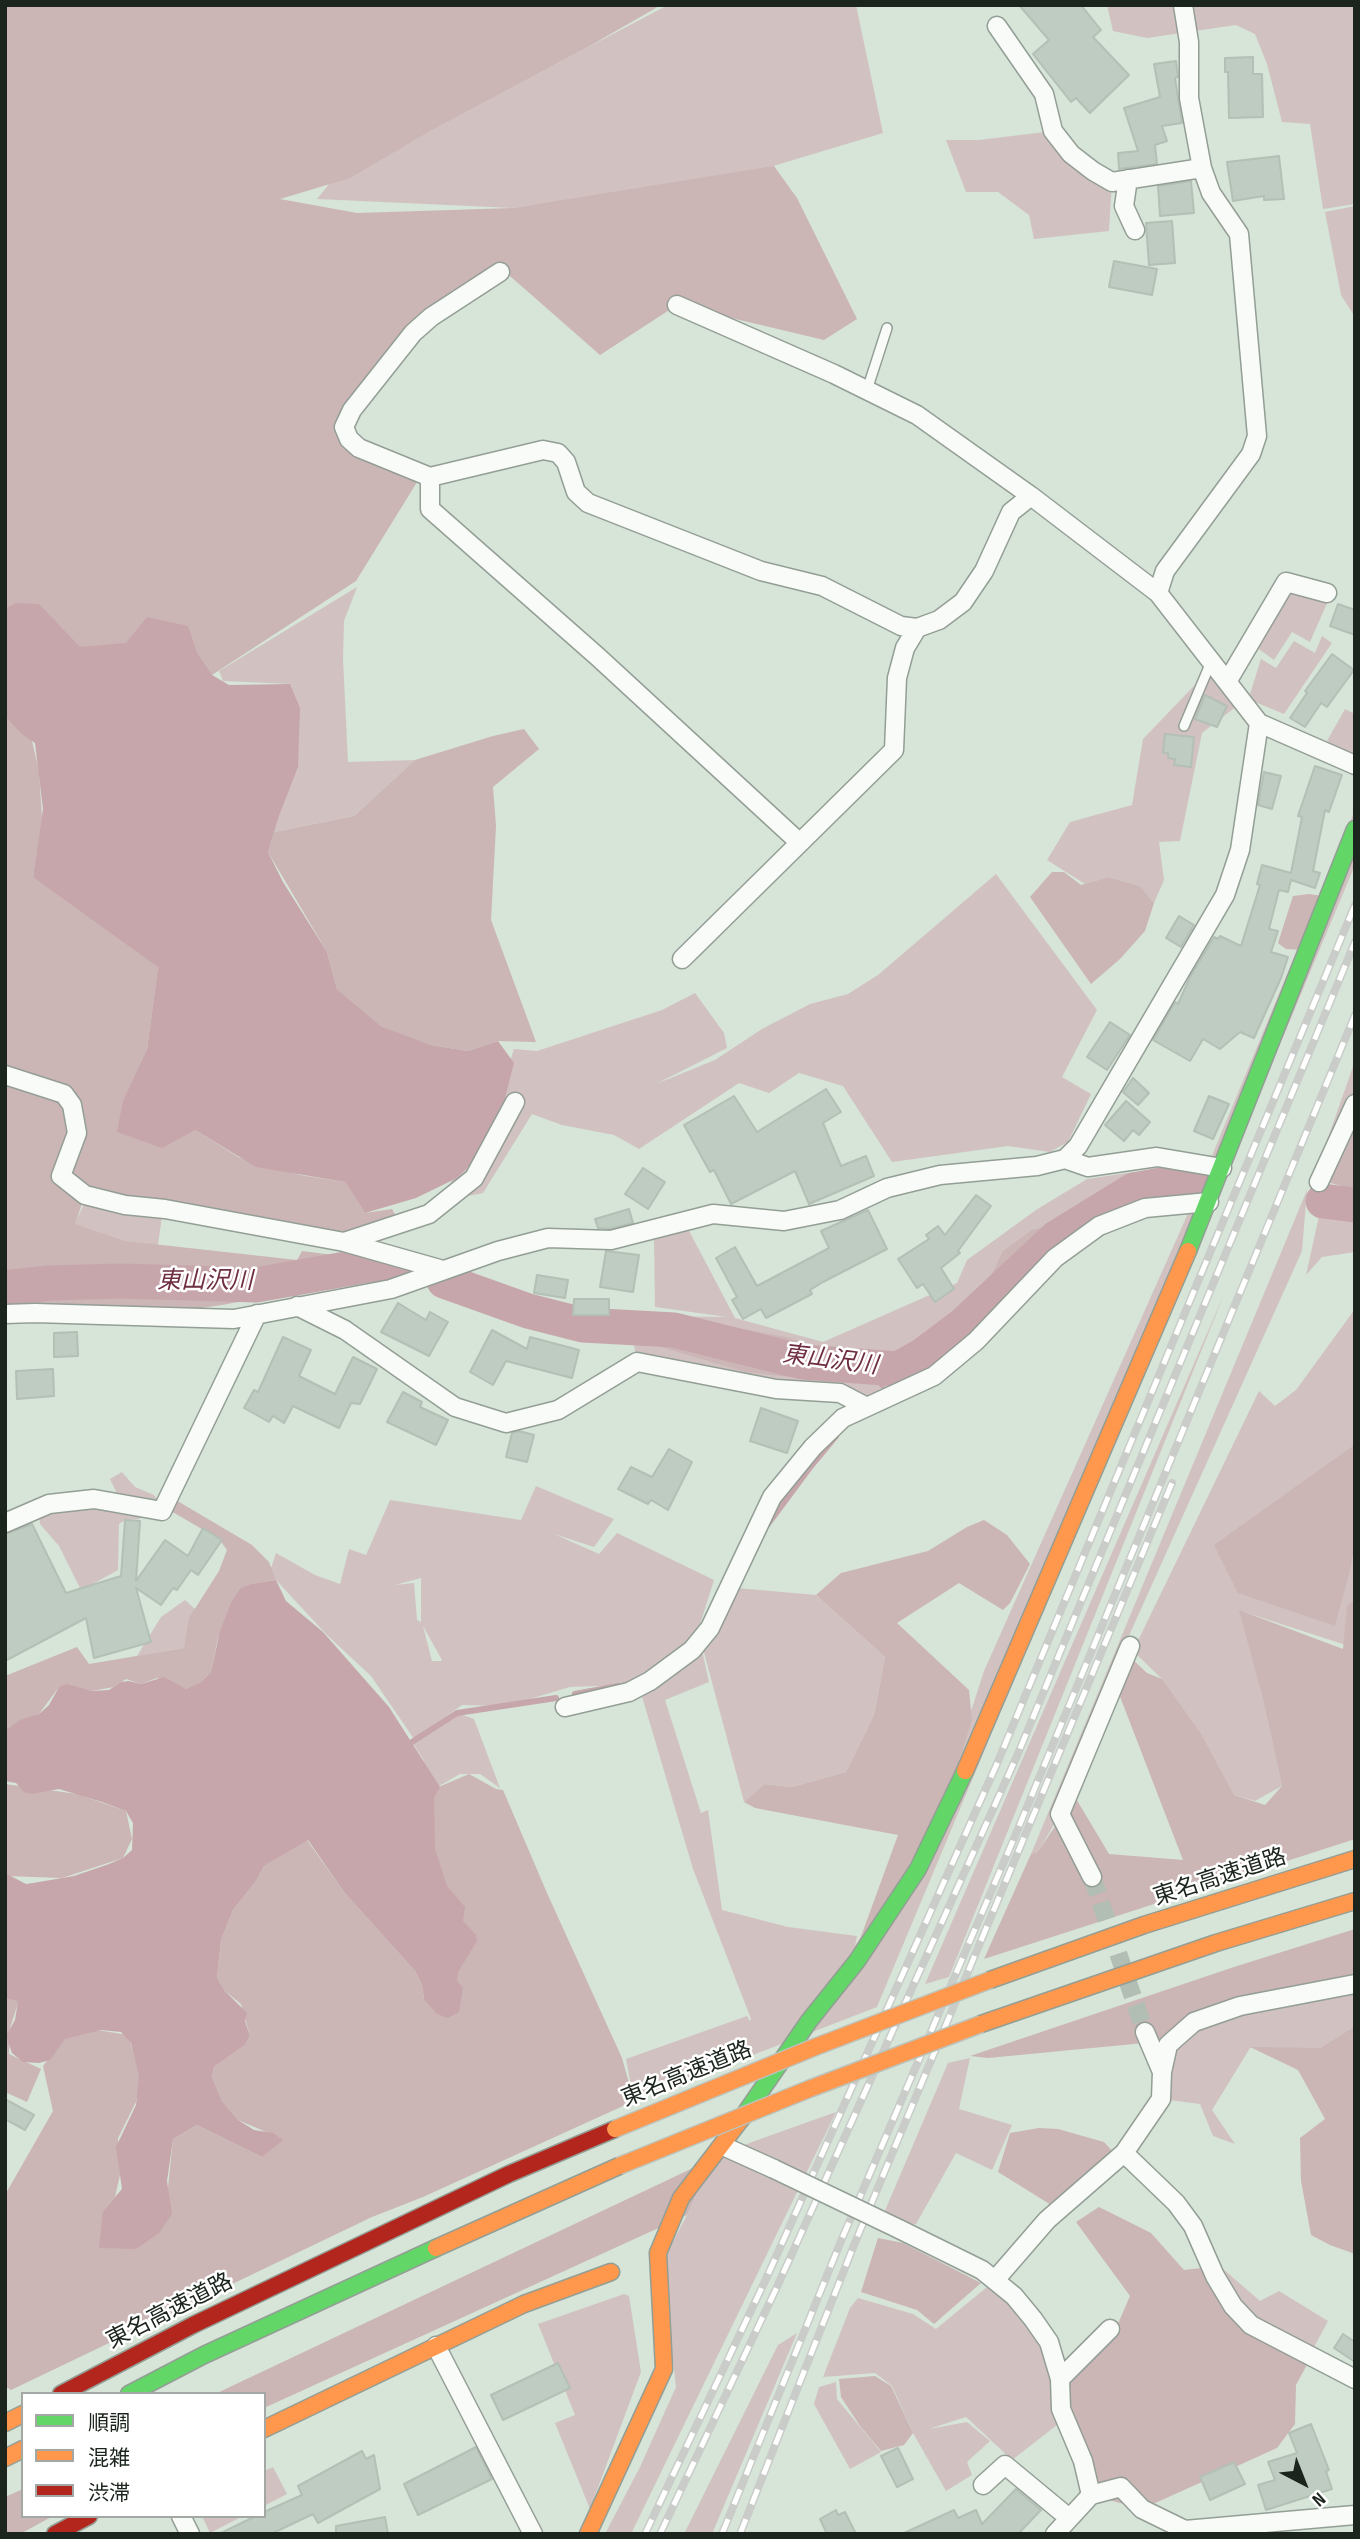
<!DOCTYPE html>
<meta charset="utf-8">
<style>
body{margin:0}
#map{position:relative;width:1360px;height:2539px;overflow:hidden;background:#d7e4d8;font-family:"Sofia Sans Condensed","Noto Sans JP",sans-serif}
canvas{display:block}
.frame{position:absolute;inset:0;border:7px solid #1c251d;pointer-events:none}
.legend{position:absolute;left:21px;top:2392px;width:245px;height:126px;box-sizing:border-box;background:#fff;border:2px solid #a4a8a5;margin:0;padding:9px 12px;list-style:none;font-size:21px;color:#1c251d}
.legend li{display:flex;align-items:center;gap:14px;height:35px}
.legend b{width:35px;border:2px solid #a4a8a5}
.north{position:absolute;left:1269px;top:2448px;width:70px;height:70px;-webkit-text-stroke:5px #fff;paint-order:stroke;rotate:138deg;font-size:19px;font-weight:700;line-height:28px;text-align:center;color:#1c251d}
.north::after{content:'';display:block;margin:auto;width:24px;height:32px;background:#1c251d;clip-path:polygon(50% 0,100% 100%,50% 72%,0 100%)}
</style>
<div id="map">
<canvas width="1360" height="2539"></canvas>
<div class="frame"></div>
<ul class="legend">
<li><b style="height:9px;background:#63d668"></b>順調</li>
<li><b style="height:9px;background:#ff974d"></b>混雑</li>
<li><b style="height:9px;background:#b3261e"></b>渋滞</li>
</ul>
<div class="north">N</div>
</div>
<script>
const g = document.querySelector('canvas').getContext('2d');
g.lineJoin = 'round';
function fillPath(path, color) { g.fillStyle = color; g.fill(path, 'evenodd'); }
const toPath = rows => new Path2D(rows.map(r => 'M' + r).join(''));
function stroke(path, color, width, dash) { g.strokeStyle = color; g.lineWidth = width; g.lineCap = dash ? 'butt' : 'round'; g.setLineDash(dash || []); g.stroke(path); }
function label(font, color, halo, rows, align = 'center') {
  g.font = font + ' "Sofia Sans Condensed","Noto Sans JP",sans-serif'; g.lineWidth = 5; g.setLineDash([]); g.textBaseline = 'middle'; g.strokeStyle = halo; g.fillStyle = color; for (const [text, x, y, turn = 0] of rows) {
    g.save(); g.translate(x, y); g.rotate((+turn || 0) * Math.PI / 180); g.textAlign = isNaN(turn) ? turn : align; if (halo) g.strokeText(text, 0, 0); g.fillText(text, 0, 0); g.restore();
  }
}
const green = toPath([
 [668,5,856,5,883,133,750,173,513,208,317,199,330,183],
 [1107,5,1355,5,1355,204,1323,209,1310,124,1282,122,1267,64,1255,34,1236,25,1147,38,1113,31],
 [1053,131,1112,182,1109,231,1034,239,1029,215,998,192,966,192,946,140,979,140],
 [1355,206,1355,317,1341,295,1325,212],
 [357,587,344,621,343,659,348,762,415,760,354,816,274,832,280,813,290,684,223,681,219,671],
 [1288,588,1328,601,1310,642,1292,632,1274,660,1256,647],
 [1322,636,1332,643,1284,714,1255,702,1250,694,1261,659,1276,668,1294,641,1315,653],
 [1214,665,1242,702,1202,733,1180,841,1159,842,1164,880,1154,903,1140,886,1109,877,1085,884,1047,860,1070,822,1132,805,1143,739],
 [1345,709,1355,714,1355,757,1327,741],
 [1355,810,1355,865,877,2007,634,2101,626,2059,747,2016,750,2021,751,2019,693,1869,641,1693,701,1646,709,1682,665,1700,701,1813,708,1810,722,1910,788,1927,857,1936,855,1946,940,1807,984,1671,1194,1200,1099,1226,934,1376,867,1407,637,1362,630,1322,646,1316,727,1317,655,1307,654,1239,687,1227,735,1318,823,1342,957,1283,967,1260,1036,1210,1087,1179,1134,1172,1204,1175],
 [996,874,1097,1010,1062,1077,1091,1094,1068,1142,1050,1152,1008,1146,892,1162,843,1086,799,1073,769,1093,739,1083,639,1149,614,1135,562,1125,532,1114,483,1193,453,1199,451,1180,492,1117,514,1049,537,1051,662,1010,695,993,724,1033,727,1048,656,1084,715,1060,762,1029,810,1004,848,994,878,975],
 [1355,1061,1355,1097,1330,1150,1324,1149],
 [1326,1184,1355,1189,1355,1252,1322,1257,1306,1275],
 [1307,1190,1302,1251,1123,1649,1061,1812,1037,1854,1031,1854],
 [89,1195,163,1209,158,1245,126,1241,74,1224],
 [1225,1292,949,1977,925,1984],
 [1355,1309,1355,1444,1214,1546,1335,1625,1350,1572,1355,1545,1355,1648,1244,1612,1282,1786,1255,1801,1234,1795,1162,1679,1133,1651,1259,1391,1275,1406,1296,1390],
 [122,1472,135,1487,154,1495,159,1502,139,1519,125,1520,119,1524,118,1570,89,1586,80,1588,59,1546,40,1524,39,1513,122,1504,110,1479],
 [536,1486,614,1519,594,1547,554,1534,599,1554,617,1533,714,1580,695,1640,624,1685,570,1687,506,1706,462,1705,414,1739,371,1676,326,1634,276,1580,271,1568,276,1553,315,1575,340,1584,349,1549,366,1555,390,1500,521,1520],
 [421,1578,421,1622,417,1620,414,1583,395,1585],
 [423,1626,442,1660,441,1661,432,1661],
 [737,1588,816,1595,885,1657,874,1715,846,1772,792,1787,764,1784,744,1802,702,1645,726,1617],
 [185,1600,195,1609,184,1648,137,1656,161,1617],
 [457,1713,474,1719,500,1788,480,1774,460,1774,434,1789,423,1759,412,1742],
 [1355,1990,1355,2026,1320,2048,1250,2048,1212,2110,1235,2144,1213,2136,1200,2104,1161,2099,1168,2045,1197,2024],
 [970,2058,959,2109,1012,2125,992,2170,956,2153,916,2224,909,2225,884,2213,948,2063],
 [836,2112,631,2534,605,2534,640,2467,676,2387,662,2262,687,2215,712,2159,752,2142],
 [1215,2262,1260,2301,1279,2291,1328,2321,1312,2351,1251,2319],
 [987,2287,1022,2309,1041,2342,1066,2418,1012,2460,966,2417,929,2429,967,2422,990,2441,967,2462,972,2475,946,2491,913,2433,892,2386,875,2373,823,2377,850,2308,858,2298,913,2314,936,2329],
 [624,2294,629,2296,641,2372,590,2509,555,2423,575,2415,538,2324],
 [797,2333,712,2534,684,2534,778,2345],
 [836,2382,837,2399,881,2452,850,2469,814,2404,819,2387],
 [273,2467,287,2494,264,2506,264,2471],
 [202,2516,243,2516,210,2533]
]);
const forest = toPath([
 [5,5,661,5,588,47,430,131,350,178,280,199,357,213,513,208,774,166,797,198,857,319,824,340,677,305,600,355,502,269,428,319,344,427,361,455,422,474,356,581,212,675,5,632],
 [5,706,25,711,39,771,42,818,33,877,108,910,158,967,147,1050,195,1130,240,1158,300,1175,345,1182,365,1213,392,1209,402,1227,342,1242,85,1195,75,1224,126,1241,297,1260,302,1251,404,1264,398,1272,222,1305,146,1316,5,1316,5,1080,64,1094,25,1071,5,1070],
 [524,729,539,749,493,787,496,826,491,920,536,1042,498,1041,468,1051,431,1045,384,1029,337,989,327,952,268,852,274,832,354,816,415,760,493,736],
 [1052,872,1064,872,1081,885,1109,877,1140,886,1154,903,1145,931,1120,959,1091,984,1030,897],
 [1309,894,1323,896,1302,950,1286,949,1278,943,1293,896],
 [1355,1126,1355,1190,1324,1181],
 [1204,1177,1192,1187,1136,1198,970,1318,1003,1251,1032,1230,1060,1223,1128,1186,1159,1178],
 [705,1322,786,1337,824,1349,832,1382,746,1372,654,1345,643,1332],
 [1355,1444,1355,1545,1350,1572,1335,1626,1238,1593,1214,1545],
 [174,1499,252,1545,269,1562,276,1580,251,1584,218,1638,211,1672,201,1682,186,1689,157,1678,141,1684,126,1679,114,1687,91,1691,59,1687,39,1714,5,1732,5,1676,77,1647,89,1664,184,1648,189,1618,219,1571,227,1550,219,1539,164,1507],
 [984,1520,1007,1535,1030,1564,1010,1603,1003,1610,959,1583,897,1623,969,1690,972,1720,957,1767,926,1839,859,1942,898,1835,755,1808,744,1802,764,1784,792,1787,846,1772,874,1715,885,1657,816,1595,841,1573,928,1551,967,1527],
 [1355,1600,1355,1839,984,1959,1031,1854,1037,1853,1075,1797,1109,1854,1183,1860,1119,1694,1132,1659,1147,1673,1162,1679,1201,1734,1234,1795,1265,1805,1282,1786,1262,1695,1239,1610,1343,1649,1347,1606],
 [469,1774,496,1789,503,1790,547,1893,622,2058,634,2101,423,2197,372,2217,11,2390,5,2386,5,2195,53,2111,43,2066,64,2039,97,2030,128,2035,141,2077,136,2102,118,2138,120,2175,115,2197,103,2211,164,2226,173,2139,197,2125,262,2157,280,2138,238,2120,222,2101,212,2077,214,2067,245,2045,250,2036,241,2004,225,1991,217,1978,221,1940,233,1910,256,1881,264,1866,307,1840,344,1892,415,1971,422,1985,424,1999,425,1863,434,1789],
 [5,1784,77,1794,126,1811,132,1839,123,1858,62,1878,5,1876],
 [1355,1929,1355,1989,1247,1999,1165,2041,988,2058,970,2056,1234,1967],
 [5,1998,19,2000,10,2028,9,2054,41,2069,27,2102,5,2092],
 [1355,2026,1355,2254,1330,2245,1311,2235,1301,2181,1300,2138,1325,2119,1298,2070,1250,2047,1320,2048],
 [1039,2128,1058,2129,1104,2142,1116,2155,1056,2208,998,2172,1010,2133],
 [712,2159,687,2215,264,2408,264,2394,215,2394],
 [1099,2207,1151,2233,1184,2270,1210,2267,1228,2304,1310,2359,1296,2385,1295,2424,1277,2448,1142,2509,1091,2495,1060,2379,1114,2333,1130,2296,1076,2222],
 [878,2238,903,2243,981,2283,934,2324,917,2310,861,2292],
 [875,2376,891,2386,913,2433,904,2445,881,2451,860,2426,841,2397,839,2379],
 [23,2489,23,2516,53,2516,20,2534,5,2534,5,2497]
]);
const water = toPath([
 [16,603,39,604,80,647,126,643,147,617,188,626,197,653,212,675,229,685,290,684,300,708,298,767,280,813,268,852,283,882,327,952,337,989,382,1027,431,1045,468,1051,498,1041,514,1063,494,1141,457,1178,416,1198,365,1213,345,1182,256,1167,195,1130,162,1148,117,1132,123,1101,147,1050,158,967,33,877,43,809,35,743,22,734,5,716,5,609],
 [276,1580,286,1601,323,1632,389,1707,440,1787,434,1798,435,1849,447,1886,465,1907,463,1921,476,1935,477,1941,458,1972,457,1981,463,1988,459,2012,448,2018,437,2014,424,1999,422,1985,415,1971,344,1892,308,1840,264,1866,256,1881,233,1910,221,1940,217,1978,225,1991,247,2013,245,2021,250,2036,245,2045,214,2067,212,2077,222,2101,238,2120,254,2130,273,2133,283,2140,262,2157,197,2125,173,2139,167,2181,172,2214,159,2233,136,2249,99,2248,103,2211,122,2189,116,2147,136,2105,139,2076,131,2043,121,2032,101,2030,65,2039,50,2060,39,2063,23,2062,12,2053,6,2036,15,2020,18,2001,5,1998,5,1873,26,1884,33,1883,74,1876,109,1864,123,1858,132,1850,133,1823,126,1811,102,1802,59,1789,32,1794,24,1792,16,1783,5,1781,5,1731,20,1720,39,1714,49,1705,59,1687,67,1684,91,1691,109,1690,121,1682,129,1681,141,1684,164,1677,186,1689,201,1682,211,1672,220,1631,231,1603,240,1589,251,1584]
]);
const stream = toPath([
 [882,1385,898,1369],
 [768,1524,811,1466,836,1436],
 [575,1694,618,1686],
 [412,1742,457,1713,556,1698]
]);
const river = toPath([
 [1323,1201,1355,1205],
 [444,1281,528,1311,583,1325,674,1330,803,1362,898,1369,923,1355,963,1325,1056,1238,1134,1190,1177,1182,1206,1180],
 [5,1288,49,1283,121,1281,256,1285,374,1264,403,1269]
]);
const building = toPath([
 [1019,5,1081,5,1101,30,1093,37,1129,75,1090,113,1076,98,1071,102,1033,54,1049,40,1019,5],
 [1253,57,1253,74,1262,74,1263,117,1229,118,1228,72,1225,72,1225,58,1253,57],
 [1176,61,1178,77,1175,78,1182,123,1162,126,1167,141,1155,145,1157,164,1119,169,1118,153,1138,151,1124,108,1160,97,1154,64,1176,61],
 [1279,156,1284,199,1264,200,1264,196,1233,201,1227,162,1279,156],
 [1191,181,1194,213,1160,216,1158,186,1191,181],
 [1172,221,1175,263,1149,265,1146,223,1172,221],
 [1114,261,1157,269,1152,295,1109,287,1114,261],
 [1338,604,1355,610,1355,635,1330,626,1338,604],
 [1332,654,1354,670,1327,707,1321,703,1305,727,1290,718,1307,693,1305,691,1332,654],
 [1205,695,1227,706,1217,727,1195,719,1205,695],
 [1165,734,1194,737,1191,767,1174,765,1175,759,1168,758,1168,753,1163,753,1165,734],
 [1315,766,1342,775,1329,812,1325,810,1313,871,1320,873,1315,888,1291,880,1288,892,1279,890,1269,929,1278,931,1271,952,1288,957,1281,978,1254,1038,1240,1032,1220,1049,1203,1039,1190,1061,1153,1040,1175,1002,1178,1004,1190,977,1214,937,1218,939,1220,936,1241,946,1260,885,1257,884,1262,865,1291,873,1302,817,1298,816,1315,766],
 [1264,772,1281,776,1272,809,1258,805,1264,772],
 [1179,916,1194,925,1181,947,1166,938,1179,916],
 [1110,1022,1130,1035,1107,1070,1087,1057,1110,1022],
 [1133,1078,1149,1093,1138,1105,1123,1092,1133,1078],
 [826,1089,841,1112,823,1123,841,1166,866,1156,874,1176,809,1204,795,1171,731,1204,714,1170,710,1172,684,1125,734,1096,757,1132,826,1089],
 [1209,1096,1229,1104,1213,1139,1194,1131,1209,1096],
 [1126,1101,1150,1122,1139,1135,1133,1130,1124,1141,1105,1125,1126,1101],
 [643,1168,665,1182,648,1209,625,1194,643,1168],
 [976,1195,991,1206,958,1251,960,1253,941,1268,954,1289,935,1302,923,1284,917,1288,898,1259,929,1239,926,1235,938,1226,945,1235,976,1195],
 [629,1209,633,1223,610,1229,598,1228,595,1219,629,1209],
 [868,1210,887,1249,823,1282,810,1290,812,1294,766,1318,761,1309,743,1319,732,1300,737,1297,716,1258,735,1247,757,1286,829,1248,821,1231,868,1210],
 [606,1251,639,1255,633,1292,600,1287,606,1251],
 [537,1275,568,1280,565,1298,534,1293,537,1275],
 [574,1299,609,1299,609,1315,573,1315,574,1299],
 [398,1303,426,1320,430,1312,448,1322,429,1356,381,1332,398,1303],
 [492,1330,527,1349,530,1337,579,1350,572,1378,506,1361,493,1385,470,1372,492,1330],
 [77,1332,78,1356,54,1357,54,1333,77,1332],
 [283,1337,311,1350,299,1376,335,1394,353,1357,377,1369,360,1404,351,1403,339,1428,293,1406,284,1423,273,1416,269,1422,244,1408,254,1390,258,1392,283,1337],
 [53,1369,54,1396,17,1399,16,1371,53,1369],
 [403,1392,422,1402,420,1407,448,1420,436,1445,387,1422,403,1392],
 [761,1408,798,1421,787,1453,750,1441,761,1408],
 [519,1431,534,1435,527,1462,506,1457,512,1433,519,1431],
 [669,1449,692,1462,668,1510,651,1500,648,1504,618,1489,631,1467,652,1477,669,1449],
 [125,1520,140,1521,136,1581,165,1540,188,1556,203,1528,222,1540,198,1575,191,1570,177,1590,173,1588,161,1605,136,1588,151,1642,94,1658,86,1618,5,1661,5,1534,32,1524,66,1593,121,1576,125,1520],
 [5,2099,34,2115,25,2130,5,2119,5,2099],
 [1343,2334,1355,2342,1355,2362,1334,2348,1343,2334],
 [558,2363,570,2388,503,2420,491,2395,558,2363],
 [1311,2424,1329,2470,1326,2471,1332,2489,1266,2510,1258,2485,1275,2480,1268,2462,1297,2453,1289,2433,1311,2424],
 [476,2447,492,2479,418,2515,404,2484,476,2447],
 [898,2448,913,2479,897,2487,881,2456,898,2448],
 [362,2451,366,2459,374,2455,380,2489,318,2523,313,2514,271,2534,219,2534,256,2516,264,2516,264,2512,302,2495,298,2486,362,2451],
 [1234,2462,1245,2484,1210,2500,1200,2477,1234,2462],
 [1016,2489,1041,2510,1018,2534,902,2534,954,2510,958,2518,976,2510,982,2524,1016,2489],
 [836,2510,838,2515,845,2512,856,2534,827,2534,820,2519,836,2510],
 [385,2517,388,2534,336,2534,336,2526,385,2517]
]);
const streetTunnel = toPath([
 [1092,1877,1145,2032]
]);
const lane = toPath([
 [867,390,887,328],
 [1184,726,1211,662]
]);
const street = toPath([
 [1183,5,1189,42,1189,98,1202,168,1211,193,1239,234,1257,436,1251,454,1165,571,1158,593,1259,723,1355,765],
 [997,26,1044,94,1053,131,1071,154,1093,171,1112,182,1202,168],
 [1128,179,1124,206,1135,230],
 [500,272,431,317,413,333,352,410,344,427,349,439,359,448,430,477,543,450,558,453,566,462,576,492,588,503,761,571,822,586,901,626,917,628,939,620,963,602,984,571,1011,512,1031,496],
 [677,305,834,374,917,415,1031,496,1158,593],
 [430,477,430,509,598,657,800,843],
 [1227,682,1286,582,1327,593],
 [682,959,894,750,897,678,905,648,917,628],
 [5,1075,64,1094,72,1105,77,1133,61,1176,85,1195,125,1205,165,1209,344,1242,429,1214,474,1178,515,1102],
 [1065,1159,1088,1167,1157,1157,1222,1168],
 [1319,1182,1355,1104],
 [344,1242,443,1270],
 [297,1306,345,1330,455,1407,506,1423,558,1410,637,1362,776,1389,840,1393,867,1407],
 [5,1314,35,1313,234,1319,391,1289,498,1251,548,1238,611,1240,713,1214,784,1221,840,1210,887,1188,940,1175,1037,1166,1065,1159,1078,1146,1225,895,1240,850,1259,723],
 [5,1523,49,1504,94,1499,162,1511,257,1314],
 [565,1707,629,1692,650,1681,692,1650,710,1628,772,1497,813,1447,843,1418,934,1376,976,1341,1055,1258,1099,1226,1145,1208,1209,1202],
 [1092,1877,1060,1814,1130,1646],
 [1162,2072,1168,2045,1194,2022,1240,2006,1355,1984],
 [723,2146,774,2169],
 [1124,2153,1176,2203,1193,2226,1215,2276,1233,2306,1251,2325,1355,2379],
 [899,2229,982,2270,1014,2296,1033,2319,1049,2342,1060,2379,1061,2409,1083,2461,1091,2495,1121,2487,1142,2509,1185,2530,1355,2515],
 [995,2280,1047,2220,1124,2153,1161,2099,1162,2072,1145,2032],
 [436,2346,533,2534],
 [1060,2379,1110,2329],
 [983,2485,1005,2465,1069,2518],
 [181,2516,190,2534],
 [1055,2534,1091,2495]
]);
const fast = toPath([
 [1188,1251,1355,829],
 [742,2118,809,2021,857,1961,918,1869,965,1771],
 [129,2394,204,2355,436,2248]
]);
const slow = toPath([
 [965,1771,1188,1251],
 [990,1980,1144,1925,1355,1859],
 [981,2024,1216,1943,1355,1901],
 [436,2248,619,2166],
 [5,2423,23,2414],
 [264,2429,524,2304,611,2272],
 [5,2458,23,2449],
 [588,2534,664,2369,658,2253,681,2198,742,2118]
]);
const jam = toPath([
 [61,2394,193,2325,509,2174,615,2129],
 [55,2534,89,2516]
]);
const rail = toPath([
 [645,2534,766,2279,996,1766,1355,905],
 [660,2534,776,2289,1017,1756,1355,942],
 [722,2534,841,2241,1015,1836,1355,1015],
 [740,2534,854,2245,1172,1483]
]);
const streetBridge = toPath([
 [774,2169,899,2229]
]);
const slowBridge = toPath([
 [615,2129,815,2047,990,1980],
 [619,2166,809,2089,981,2024]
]);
const streetNames = [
 ["東名高速道路",1220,1878,-18],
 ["東名高速道路",687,2075,-22],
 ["東名高速道路",170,2312,-27]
];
const waterNames = [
 ["東山沢川",205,1282],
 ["東山沢川",830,1361,7]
];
fillPath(green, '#d1c2c1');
fillPath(forest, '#cbb5b5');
fillPath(water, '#c6a6aa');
stroke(stream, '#c6a6aa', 6);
stroke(river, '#c6a6aa', 35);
fillPath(building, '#bfccc1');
stroke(building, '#b4bfb5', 2);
stroke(streetTunnel, '#b2beb3', 18, [18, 9]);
stroke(lane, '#939e95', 12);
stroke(street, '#939e95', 21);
stroke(fast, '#939e95', 19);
stroke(slow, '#939e95', 19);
stroke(jam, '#939e95', 19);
stroke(lane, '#f9fbf9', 9);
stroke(street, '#f9fbf9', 18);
stroke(fast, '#63d668', 16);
stroke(slow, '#ff974d', 16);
stroke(jam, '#b3261e', 16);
stroke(rail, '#c9ccc9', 8);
stroke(rail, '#fff', 5, [16]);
stroke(streetBridge, '#939e95', 21, []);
stroke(slowBridge, '#bbc2bb', 19, []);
stroke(streetBridge, '#f9fbf9', 18);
stroke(slowBridge, '#ff974d', 16);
label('23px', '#1c251d', '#fff', streetNames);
label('italic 24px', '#6e2d40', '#fff', waterNames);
</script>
